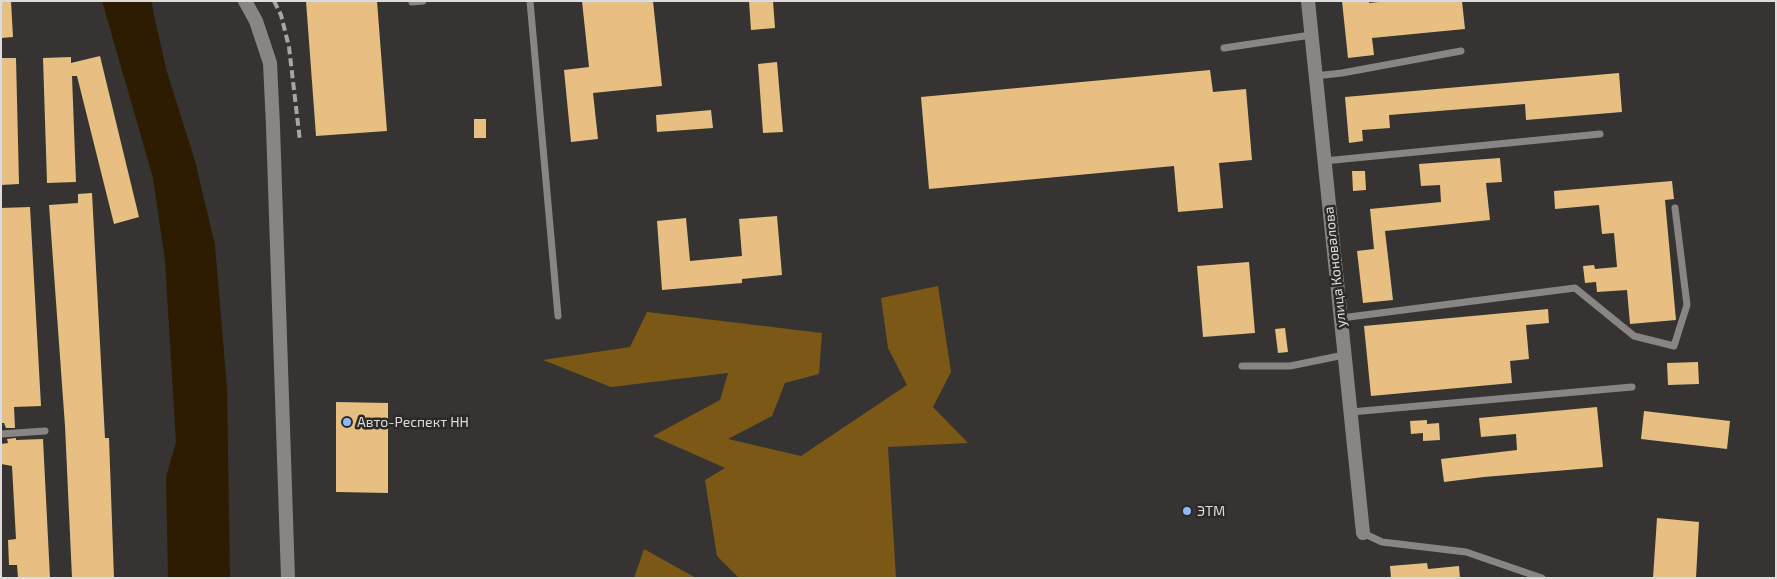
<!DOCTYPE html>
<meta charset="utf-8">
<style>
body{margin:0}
#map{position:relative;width:1777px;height:579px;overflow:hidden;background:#353432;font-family:"Exo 2",sans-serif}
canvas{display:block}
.frame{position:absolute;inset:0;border:2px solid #dddcda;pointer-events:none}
</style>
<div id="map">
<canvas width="1777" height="579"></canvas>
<div class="frame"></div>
</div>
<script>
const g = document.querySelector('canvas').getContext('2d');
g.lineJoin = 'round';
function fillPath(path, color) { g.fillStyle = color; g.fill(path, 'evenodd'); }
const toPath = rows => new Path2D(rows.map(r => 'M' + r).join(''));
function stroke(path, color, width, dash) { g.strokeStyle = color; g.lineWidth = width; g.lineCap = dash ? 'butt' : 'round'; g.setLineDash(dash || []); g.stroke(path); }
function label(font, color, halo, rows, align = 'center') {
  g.font = font + ' "Exo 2",sans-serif'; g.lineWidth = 5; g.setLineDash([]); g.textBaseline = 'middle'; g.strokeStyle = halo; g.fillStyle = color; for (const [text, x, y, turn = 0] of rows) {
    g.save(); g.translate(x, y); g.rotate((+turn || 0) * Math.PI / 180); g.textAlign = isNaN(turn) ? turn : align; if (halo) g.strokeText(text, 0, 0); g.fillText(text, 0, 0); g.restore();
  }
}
const forest = toPath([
 [938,286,951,372,933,407,968,443,888,447,896,578,739,578,717,556,705,480,725,468,653,436,720,400,728,373,611,387,543,360,630,347,647,312,822,333,819,374,785,383,772,416,728,439,801,456,907,385,888,348,881,298],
 [644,549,696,578,634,578]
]);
const water = toPath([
 [102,1,152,1,153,11,167,72,195,161,215,245,227,388,230,578,168,578,166,477,176,442,165,261,153,178]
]);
const building = toPath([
 [1,1,11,1,13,37,1,38],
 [306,1,377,1,387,131,316,136],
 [582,1,653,1,662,86,593,93,598,139,571,142,564,70,589,67],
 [749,1,773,1,775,28,751,30],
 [1342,1,1369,1,1369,3,1388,1,1462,1,1465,29,1372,38,1374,55,1348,58],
 [100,56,139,217,114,224,77,76,72,76,76,182,47,183,43,58,71,57,71,63],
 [1,58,16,58,19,184,1,185],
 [777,62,783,132,763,133,758,64],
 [1210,70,1213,92,1246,89,1252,160,1219,163,1223,208,1178,212,1174,166,929,189,921,97],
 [1619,73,1622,112,1526,120,1525,104,1389,115,1390,128,1362,130,1363,141,1349,143,1345,97],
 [711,110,713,128,657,132,656,115],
 [474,119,486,119,486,138,474,138],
 [1500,158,1502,182,1486,183,1490,220,1385,231,1393,300,1363,303,1357,251,1374,249,1370,209,1441,202,1440,185,1421,186,1419,164],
 [1352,171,1365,171,1366,190,1353,191],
 [1672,181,1674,199,1665,200,1676,320,1630,324,1627,290,1597,292,1596,282,1585,283,1583,266,1594,265,1595,269,1617,267,1614,233,1602,234,1599,205,1555,209,1554,191],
 [92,193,105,438,109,438,114,578,72,578,65,426,49,205,78,203,78,194],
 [30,207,41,406,14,407,15,428,6,428,4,423,1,423,1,208],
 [777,216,782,275,742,279,742,283,662,290,657,221,686,218,690,261,742,256,739,219],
 [1249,262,1255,333,1203,337,1197,266],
 [1548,309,1549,323,1526,325,1529,359,1510,361,1512,383,1371,396,1364,326],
 [1285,328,1288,352,1278,353,1275,329],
 [1698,362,1699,384,1668,385,1667,363],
 [336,402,388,403,388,493,336,492],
 [1597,407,1603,467,1484,477,1444,482,1441,459,1517,450,1516,434,1481,437,1479,418],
 [1644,411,1730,421,1727,449,1641,439],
 [1427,420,1427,424,1439,423,1440,440,1423,441,1423,433,1411,434,1410,421],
 [16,438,16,440,43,439,50,578,18,578,17,565,9,565,8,540,16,539,12,466,1,464,1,444,8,443,7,439],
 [1657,518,1699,522,1696,578,1653,578],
 [1427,563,1428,569,1459,566,1460,578,1391,578,1390,566]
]);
const lane = toPath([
 [530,1,558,316],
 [412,2,423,1],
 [1224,48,1311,35],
 [1315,76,1342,73,1461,51],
 [1324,161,1600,134],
 [1341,318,1575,288,1634,336,1674,346,1687,305,1675,208],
 [1242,366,1290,366,1344,355],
 [1351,412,1632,387],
 [1,434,45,431],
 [1363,533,1382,542,1466,552,1542,578]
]);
const street = toPath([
 [245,1,256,21,270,63,273,126,288,578],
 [1308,1,1363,533]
]);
const rail = toPath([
 [274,1,281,15,289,47,300,141]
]);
const markers = [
 [347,422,5,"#8cb9fc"],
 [1187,511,5,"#8cb9fc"]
];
const streetNames = [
 ["улица Коновалова",1335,267,-96]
];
const poiNames = [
 ["Авто-Респект НН",357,422],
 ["ЭТМ",1197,511]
];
fillPath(forest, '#7b5816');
fillPath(water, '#2e1c00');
fillPath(building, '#e6bf81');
stroke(lane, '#888684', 7);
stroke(street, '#888684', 14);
stroke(rail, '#a7a6a4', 4, [8, 4]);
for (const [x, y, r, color] of markers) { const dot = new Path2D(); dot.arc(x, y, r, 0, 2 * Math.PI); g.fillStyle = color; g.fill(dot); stroke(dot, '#2b2a28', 2); }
label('14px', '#dddcda', '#2b2a28', streetNames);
label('14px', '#dddcda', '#2b2a28', poiNames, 'left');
</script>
